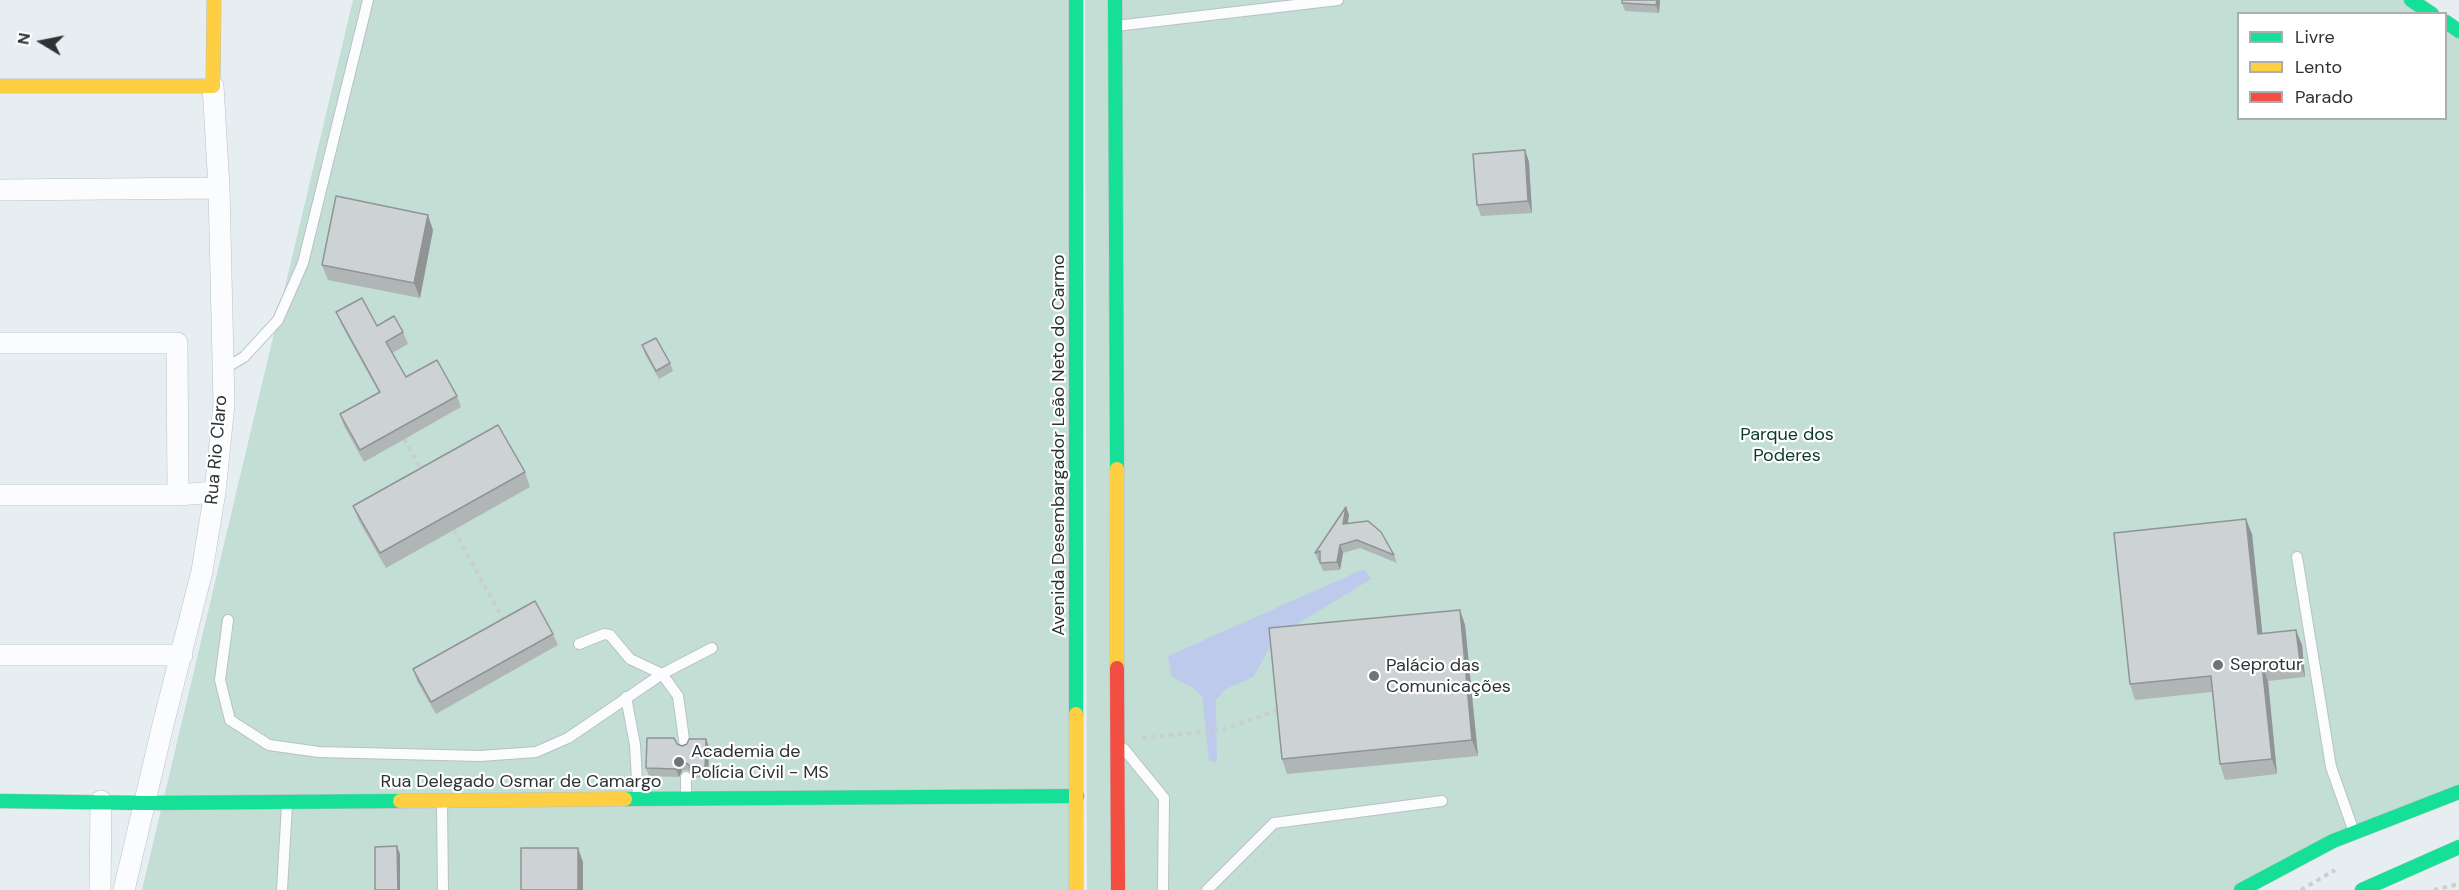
<!DOCTYPE html>
<meta charset="utf-8">
<style>
body{margin:0}
#map{position:relative;width:2459px;height:890px;overflow:hidden;background:#e6eef1;font-family:"DM Sans",sans-serif}
canvas{display:block}
.legend{position:absolute;left:2237px;top:12px;width:210px;height:108px;box-sizing:border-box;background:#fff;border:2px solid #abadae;margin:0;padding:8px 10px;list-style:none;font-size:18px;color:#2d3335}
.legend li{display:flex;align-items:center;gap:12px;height:30px}
.legend b{width:30px;border:2px solid #abadae}
.north{position:absolute;left:12px;top:12px;width:60px;height:60px;-webkit-text-stroke:4px #fff;paint-order:stroke;rotate:280deg;font-size:16px;font-weight:700;line-height:24px;text-align:center;color:#2d3335}
.north::after{content:'';display:block;margin:auto;width:21px;height:27px;background:#2d3335;clip-path:polygon(50% 0,100% 100%,50% 72%,0 100%)}
</style>
<div id="map">
<canvas width="2459" height="890"></canvas>
<ul class="legend">
<li><b style="height:8px;background:#16e098"></b>Livre</li>
<li><b style="height:8px;background:#ffcf43"></b>Lento</li>
<li><b style="height:8px;background:#f24e42"></b>Parado</li>
</ul>
<div class="north">N</div>
</div>
<script>
const g = document.querySelector('canvas').getContext('2d');
g.lineJoin = 'round';
function fillPath(path, color) { g.fillStyle = color; g.fill(path, 'evenodd'); }
const toPath = rows => new Path2D(rows.map(r => 'M' + r).join(''));
function stroke(path, color, width, dash) { g.strokeStyle = color; g.lineWidth = width; g.lineCap = dash ? 'butt' : 'round'; g.setLineDash(dash || []); g.stroke(path); }
function label(font, color, halo, rows, align = 'center') {
  g.font = font + ' "DM Sans",sans-serif'; g.lineWidth = 4.5; g.setLineDash([]); g.textBaseline = 'middle'; g.strokeStyle = halo; g.fillStyle = color; for (const [text, x, y, turn = 0] of rows) {
    g.save(); g.translate(x, y); g.rotate((+turn || 0) * Math.PI / 180); g.textAlign = isNaN(turn) ? turn : align; if (halo) g.strokeText(text, 0, 0); g.fillText(text, 0, 0); g.restore();
  }
}
const green = toPath([
 [353,0,1076,0,1076,890,142,890],
 [1085,0,1108,0,1111,890,1087,890],
 [1115,0,2411,0,2432,13,2238,14,2238,118,2446,118,2446,22,2459,31,2459,792,2241,890,1118,890]
]);
const water = toPath([
 [1364,569,1371,579,1276,637,1253,677,1226,689,1216,700,1217,762,1209,761,1202,696,1192,687,1172,677,1168,656]
]);
const path = toPath([
 [404,439,422,471],
 [454,530,504,621],
 [1142,738,1222,730,1281,709],
 [2301,890,2335,870],
 [2434,890,2459,884]
]);
const lane = toPath([
 [1116,26,1338,0],
 [222,370,244,357,278,320,303,263,368,0],
 [2297,557,2331,767,2354,832],
 [228,620,220,680,230,720,269,745,319,752,480,756,536,752,568,738,662,674,712,648],
 [579,644,604,634,610,635,630,659,662,674,678,696,685,747],
 [626,697,635,745,638,798],
 [1124,749,1164,798,1163,890],
 [686,777,686,798],
 [442,803,443,890],
 [282,890,287,805],
 [1207,890,1274,823,1442,801]
]);
const street = toPath([
 [0,190,219,188],
 [0,343,177,343,178,495],
 [0,495,178,495,215,492],
 [0,655,182,655],
 [100,890,101,801],
 [124,890,162,729,202,571,215,492,224,404,219,188,213,86]
]);
const fast = toPath([
 [1076,0,1076,714],
 [1115,0,1117,469],
 [2411,0,2432,14],
 [2446,22,2459,31],
 [625,799,1077,796],
 [0,801,146,803,400,801],
 [2241,890,2333,841,2459,792],
 [2362,890,2459,847]
]);
const slow = toPath([
 [0,86,213,86,214,0],
 [1117,469,1117,668],
 [1076,714,1076,890],
 [400,801,625,799]
]);
const jam = toPath([
 [1117,668,1118,890]
]);
const wall = toPath([
 [1622,0,1660,0,1659,13,1625,11,1622,3],
 [1525,150,1529,162,1532,213,1481,216,1477,205],
 [433,230,420,298,328,280,322,265],
 [336,312,377,326,403,332,408,344,392,353,406,377,457,396,461,407,364,462,344,426,340,414,379,393,341,324],
 [642,345,670,363,673,371,659,379,645,354],
 [525,472,530,487,386,568,359,521,353,506],
 [1346,507,1349,515,1348,523,1394,555,1397,563,1360,548,1343,553,1340,570,1323,571,1320,563,1320,560,1318,561,1315,553],
 [2252,534,2262,633,2302,645,2305,677,2268,681,2277,774,2225,780,2220,764,2212,692,2135,700,2130,684],
 [1460,610,1465,625,1478,756,1287,774,1282,759],
 [553,634,558,645,436,714,417,681,413,669],
 [706,739,709,747,708,778,693,777,692,773,687,770,682,771,679,777,649,776,646,768,677,744,682,746]
]);
const shadedWall = toPath([
 [1657,0,1660,0,1659,13,1656,5],
 [1525,150,1529,162,1532,213,1528,201],
 [428,215,433,230,420,298,414,283],
 [1346,507,1349,515,1346,532,1343,524],
 [2246,519,2252,534,2264,649,2258,634],
 [1340,545,1343,553,1340,570,1337,562],
 [1460,610,1465,625,1478,756,1472,740],
 [2296,630,2302,645,2305,677,2300,662],
 [2262,665,2268,681,2277,774,2272,759],
 [706,739,709,747,708,778,705,770],
 [679,763,682,771,679,777,676,769],
 [397,846,400,854,400,890,398,890],
 [578,848,583,862,583,890,578,890]
]);
const building = toPath([
 [1622,0,1657,0,1656,5,1622,3,1622,0],
 [1525,150,1528,201,1477,205,1473,154,1525,150],
 [336,196,428,215,414,283,322,265,336,196],
 [362,298,377,326,394,316,403,332,386,342,406,377,437,360,457,396,360,450,340,414,380,392,336,312,362,298],
 [656,338,670,363,656,371,642,345,656,338],
 [498,425,525,472,380,553,353,506,498,425],
 [1346,507,1343,524,1368,521,1381,532,1394,555,1357,540,1340,545,1337,562,1320,563,1320,551,1315,553,1346,507],
 [2246,519,2258,634,2296,630,2300,662,2262,665,2272,759,2220,764,2211,676,2130,684,2114,533,2246,519],
 [535,601,553,634,431,702,413,669,535,601],
 [1460,610,1472,740,1282,759,1269,628,1460,610],
 [647,738,674,738,677,744,682,746,687,744,689,739,706,739,705,770,691,769,689,765,684,762,679,763,676,769,646,768,647,738],
 [397,846,398,890,375,890,375,847,397,846],
 [521,848,578,848,578,890,521,890,521,848]
]);
const markers = [
 [2218,665,6,"#6e7477"],
 [1374,676,6,"#6e7477"],
 [679,762,6,"#6e7477"]
];
const parkNames = [
 ["Parque dos",1787,435],
 ["Poderes",1787,456]
];
const streetNames = [
 ["Avenida Desembargador Leão Neto do Carmo",1059,445,-90],
 ["Rua Rio Claro",217,450,-85],
 ["Rua Delegado Osmar de Camargo",521,782]
];
const poiNames = [
 ["Seprotur",2230,665],
 ["Palácio das",1386,666],
 ["Comunicações",1386,687],
 ["Academia de",691,752],
 ["Polícia Civil - MS",691,773]
];
fillPath(green, '#c3ded4');
fillPath(water, '#becaeb');
stroke(lane, '#bac1c3', 12);
stroke(street, '#bac1c3', 22);
stroke(fast, '#bac1c3', 15);
stroke(slow, '#bac1c3', 15);
stroke(jam, '#bac1c3', 15);
stroke(path, '#cbced0', 4, [4.5, 4.5]);
stroke(lane, '#fbfcfd', 10);
stroke(street, '#fbfcfd', 21);
stroke(fast, '#16e098', 14);
stroke(slow, '#ffcf43', 14);
stroke(jam, '#f24e42', 14);
fillPath(wall, '#b0b5b6');
fillPath(shadedWall, '#909494');
fillPath(building, '#cdd3d4');
stroke(building, '#909494', 1.5);
for (const [x, y, r, color] of markers) { const dot = new Path2D(); dot.arc(x, y, r, 0, 2 * Math.PI); g.fillStyle = color; g.fill(dot); stroke(dot, '#fff', 2); }
label('18px', '#0a3927', '#fff', parkNames);
label('18px', '#2d3335', '#fff', streetNames);
label('18px', '#2d3335', '#fff', poiNames, 'left');
</script>
